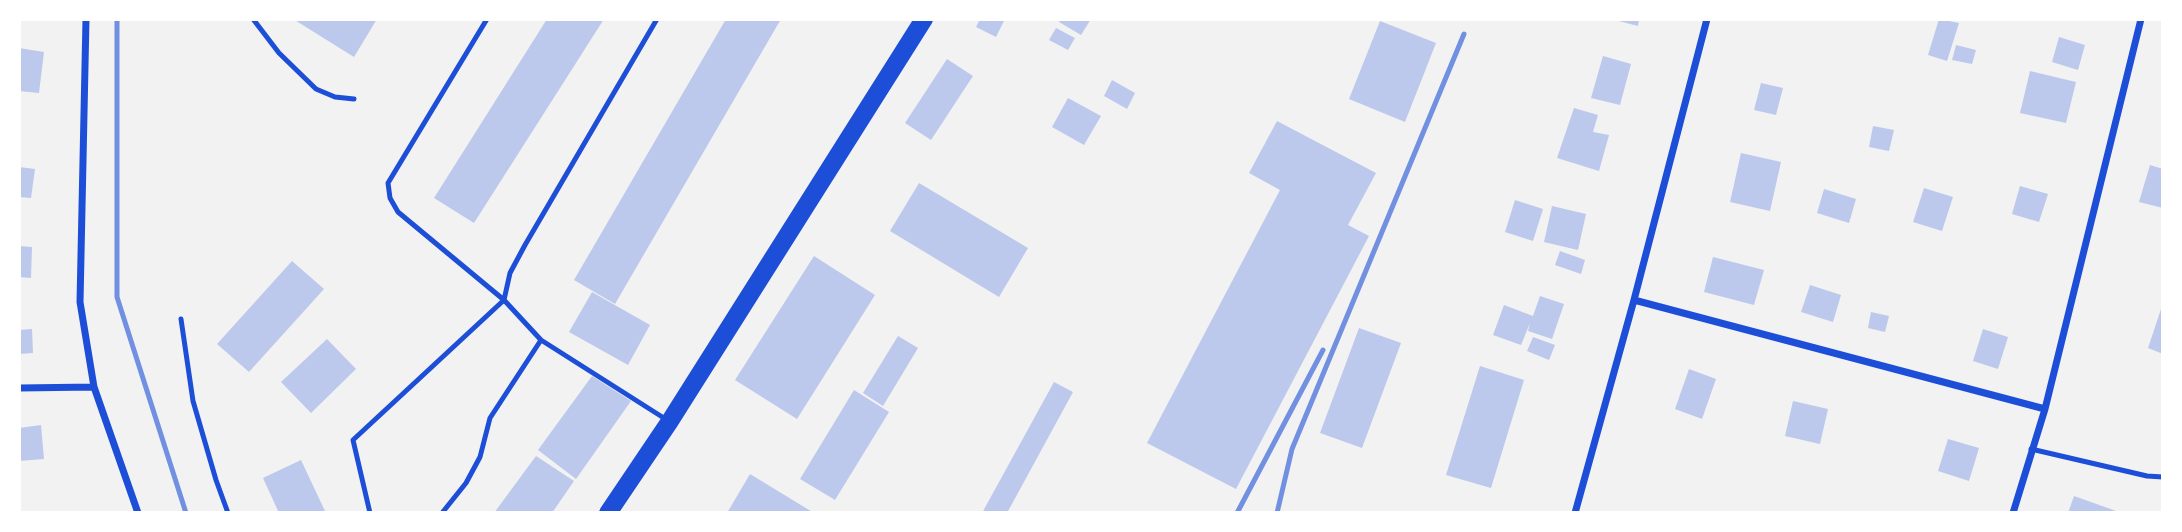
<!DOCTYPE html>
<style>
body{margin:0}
#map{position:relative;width:2182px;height:532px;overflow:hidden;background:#f2f2f2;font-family:"PT Sans",sans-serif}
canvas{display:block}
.frame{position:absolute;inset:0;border:21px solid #fff;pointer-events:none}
</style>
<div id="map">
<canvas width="2182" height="532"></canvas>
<div class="frame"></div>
</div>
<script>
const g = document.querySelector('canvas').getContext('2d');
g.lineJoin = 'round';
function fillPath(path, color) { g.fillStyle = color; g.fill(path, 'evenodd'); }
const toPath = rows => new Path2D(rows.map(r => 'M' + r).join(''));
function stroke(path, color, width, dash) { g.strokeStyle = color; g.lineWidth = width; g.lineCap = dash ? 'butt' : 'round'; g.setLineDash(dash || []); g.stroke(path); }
const building = toPath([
 [293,19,377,19,354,57],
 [547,19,604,19,474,223,434,198],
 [726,19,781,19,615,304,574,280],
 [980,19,1005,19,996,37,976,27],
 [1061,19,1091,19,1081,35,1059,22],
 [1611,19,1639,19,1638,26],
 [1939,19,1959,23,1947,61,1928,55],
 [1380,21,1436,43,1405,122,1349,99],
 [1056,28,1075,38,1068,50,1049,40],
 [2059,37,2085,45,2078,70,2052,62],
 [1956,45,1976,50,1972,64,1952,60],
 [19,48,44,52,39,93,19,91],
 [1603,56,1631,64,1620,105,1591,98],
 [947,59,973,76,931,140,905,123],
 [2030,71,2076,82,2066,123,2020,113],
 [1112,80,1135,93,1127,109,1104,96],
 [1761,83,1783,88,1776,115,1754,110],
 [1068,98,1101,116,1084,145,1052,127],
 [1574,108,1598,115,1593,132,1609,135,1599,171,1557,158],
 [1277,121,1376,173,1348,225,1369,236,1236,489,1147,443,1280,190,1249,173],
 [1873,126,1894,130,1889,151,1869,147],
 [1741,153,1781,162,1770,211,1730,202],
 [2150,165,2163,169,2163,208,2139,202],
 [19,167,35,169,31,198,19,197],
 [919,183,1028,248,999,297,890,231],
 [2020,186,2048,194,2039,222,2012,214],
 [1924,188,1953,197,1942,231,1913,222],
 [1824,189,1856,199,1849,223,1817,213],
 [1515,200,1543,209,1533,241,1505,232],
 [1552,206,1586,214,1578,250,1544,242],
 [19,246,32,247,31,278,19,277],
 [1560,251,1585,260,1581,274,1555,265],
 [814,256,875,295,797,419,735,380],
 [1713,257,1764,270,1754,305,1704,292],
 [292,261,324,289,249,372,217,344],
 [1810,285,1841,295,1833,322,1801,312],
 [592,292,650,325,628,365,569,332],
 [1540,296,1564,304,1552,339,1528,331,1530,323,1521,345,1493,335,1504,305,1533,316],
 [2162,306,2163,306,2163,354,2148,348],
 [1871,312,1889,316,1885,332,1868,328],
 [1359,328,1401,343,1362,448,1320,433],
 [32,329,33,353,19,354,19,330],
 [1983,329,2008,337,1998,369,1973,361],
 [898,336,918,348,883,406,863,393],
 [1533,337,1555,345,1549,360,1527,351],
 [327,339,356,369,311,413,281,382],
 [1480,366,1524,380,1491,488,1446,475],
 [1689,369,1716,379,1702,419,1675,409],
 [592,376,631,401,576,479,538,450],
 [1054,382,1073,392,1007,513,982,513],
 [854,390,889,412,835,500,800,479],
 [1793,401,1828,409,1820,444,1785,436],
 [41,425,44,459,19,461,19,428],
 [1948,439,1979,448,1969,481,1938,471],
 [536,456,574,481,552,513,494,513],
 [301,460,325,511,279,513,263,478],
 [750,474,814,513,727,513],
 [2074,496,2119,512,2119,513,2068,513]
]);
const service = toPath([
 [253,19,279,53,316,89,335,97,354,99],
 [487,19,388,183,390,198,398,212,504,300,541,340,667,420],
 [181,319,193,401,216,480,228,513],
 [2031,449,2147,476,2163,477],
 [370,513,353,440,504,300,510,273,525,245,657,19],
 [442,513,466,483,480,457,490,418,541,340]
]);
const minor = toPath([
 [86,19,80,302,94,387,138,513],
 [1634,300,2045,409],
 [19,388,94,387],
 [1575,513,1634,300,1707,19],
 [2013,513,2045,409,2141,19]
]);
const primary = toPath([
 [608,513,670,421,924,19]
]);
const rail = toPath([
 [117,19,117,297,186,513],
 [1237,513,1323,350],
 [1277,513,1292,449,1464,34]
]);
fillPath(building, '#bdc9ec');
stroke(service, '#1d4ed8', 5);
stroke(minor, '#1d4ed8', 7);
stroke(primary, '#1d4ed8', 18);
stroke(rail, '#7290e2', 5);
</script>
